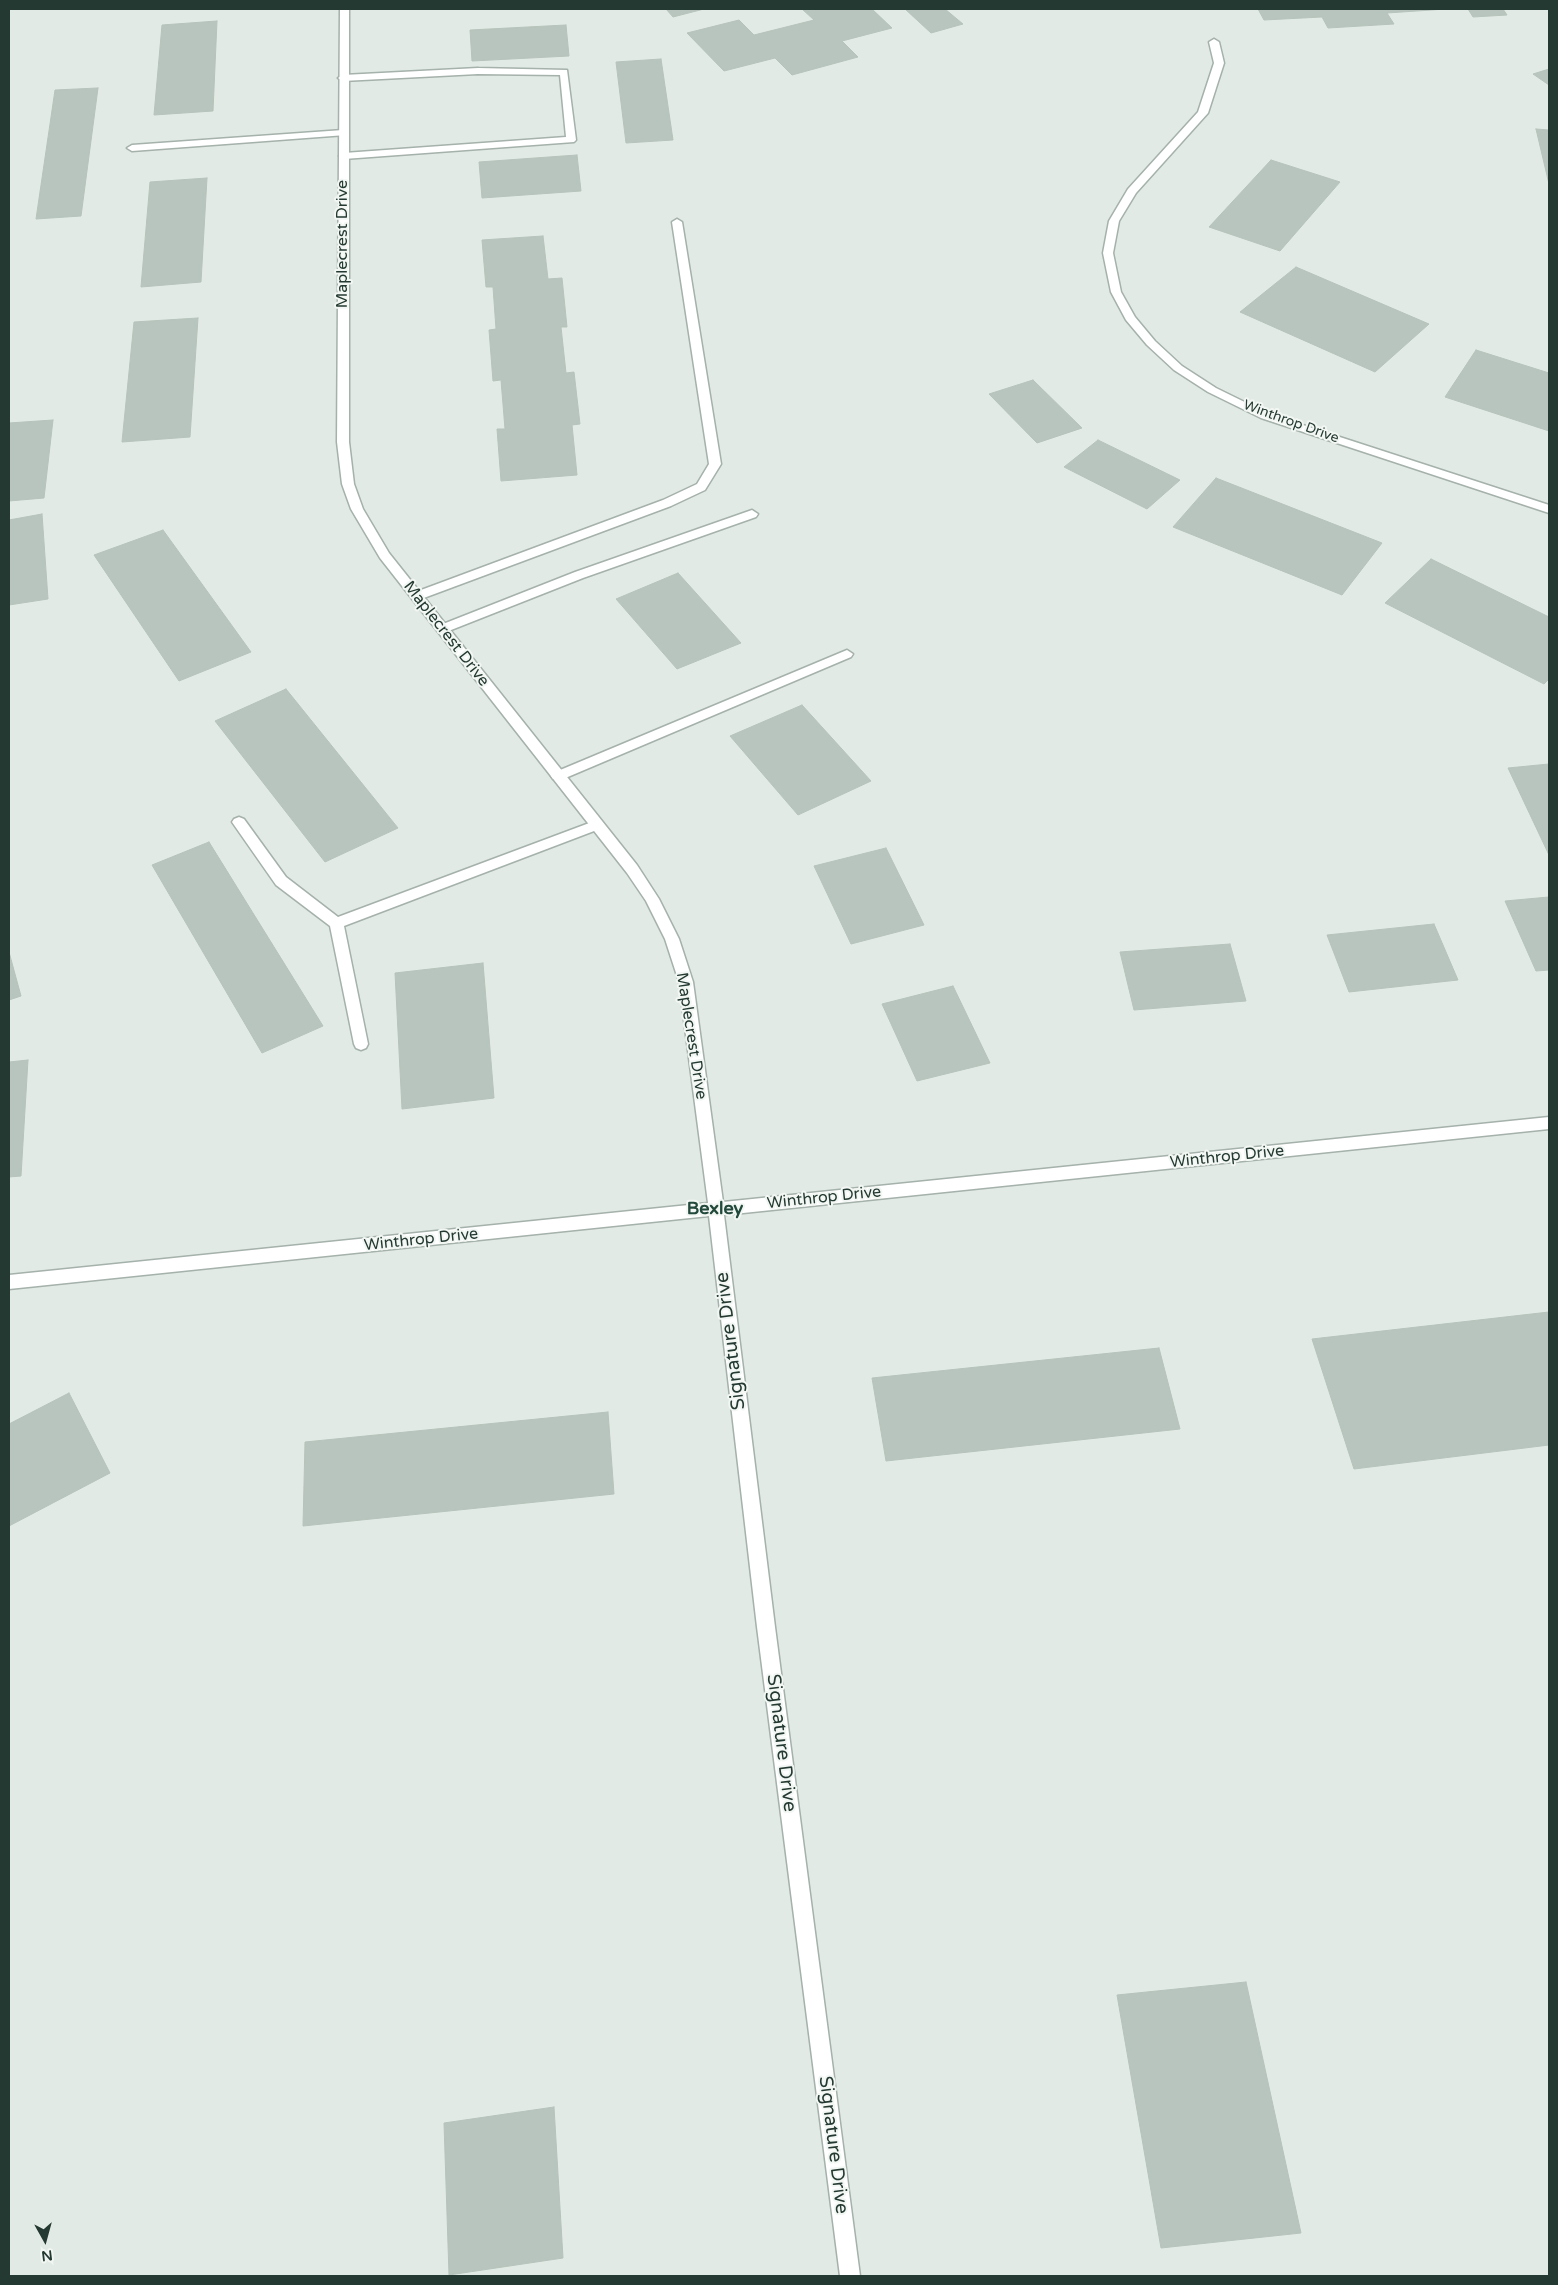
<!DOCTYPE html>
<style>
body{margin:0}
#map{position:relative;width:1558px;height:2285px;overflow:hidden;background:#e2eae5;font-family:"Varela Round",sans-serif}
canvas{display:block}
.frame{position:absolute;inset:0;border:10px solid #243931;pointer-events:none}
.north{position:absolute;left:20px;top:2215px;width:50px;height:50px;-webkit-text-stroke:4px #f2f7f4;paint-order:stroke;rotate:173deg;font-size:14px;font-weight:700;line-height:20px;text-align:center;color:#243931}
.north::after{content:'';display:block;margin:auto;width:18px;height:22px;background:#243931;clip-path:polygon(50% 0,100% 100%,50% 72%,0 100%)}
</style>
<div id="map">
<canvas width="1558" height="2285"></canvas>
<div class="frame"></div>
<div class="north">N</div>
</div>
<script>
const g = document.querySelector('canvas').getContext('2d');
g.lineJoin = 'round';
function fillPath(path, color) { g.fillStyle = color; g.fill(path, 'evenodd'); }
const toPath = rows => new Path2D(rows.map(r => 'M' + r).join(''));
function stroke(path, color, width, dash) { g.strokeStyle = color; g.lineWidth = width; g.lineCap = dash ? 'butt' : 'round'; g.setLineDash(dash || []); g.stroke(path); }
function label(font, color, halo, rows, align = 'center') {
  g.font = font + ' "Varela Round",sans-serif'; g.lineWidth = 4; g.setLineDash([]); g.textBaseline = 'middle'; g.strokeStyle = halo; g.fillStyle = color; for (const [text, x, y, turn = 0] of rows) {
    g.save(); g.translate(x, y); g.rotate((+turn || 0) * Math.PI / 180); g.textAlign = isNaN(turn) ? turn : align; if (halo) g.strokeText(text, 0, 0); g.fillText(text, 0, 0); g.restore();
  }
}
const building = toPath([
 [666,9,704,9,673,17,666,9],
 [802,9,872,9,892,28,842,41,858,57,792,75,775,58,724,71,687,33,739,20,754,35,814,20,802,9],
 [905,9,945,9,963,24,931,33,905,9],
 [1258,9,1446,9,1387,13,1394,24,1328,28,1322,17,1264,20,1258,9],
 [1468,9,1503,9,1507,15,1473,17,1468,9],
 [217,21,213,111,154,115,162,25,217,21],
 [566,25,569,56,472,61,470,30,566,25],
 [661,59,673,140,626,143,616,62,661,59],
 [1549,69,1549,85,1533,74,1549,69],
 [98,88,81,216,36,219,55,90,98,88],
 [1536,129,1549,130,1549,184,1536,129],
 [577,155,581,191,482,198,479,162,577,155],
 [1271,160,1340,182,1280,251,1209,227,1271,160],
 [207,178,201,282,141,287,150,182,207,178],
 [543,236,548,279,562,278,567,327,561,327,566,373,574,372,580,424,572,425,577,475,501,481,497,429,505,429,501,380,493,381,489,330,496,329,493,287,486,287,482,240,543,236],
 [1296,267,1429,324,1375,372,1240,312,1296,267],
 [198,318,190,437,122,442,134,322,198,318],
 [1476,350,1549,373,1549,431,1445,397,1476,350],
 [1033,380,1082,428,1037,443,989,394,1033,380],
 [53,420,44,498,9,501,9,423,53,420],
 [1098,440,1180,480,1147,509,1064,467,1098,440],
 [1216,478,1382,543,1342,595,1173,527,1216,478],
 [42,514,48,599,9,605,9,520,42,514],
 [163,530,251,652,179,681,94,555,163,530],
 [1431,559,1549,617,1549,679,1544,684,1385,603,1431,559],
 [678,573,741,643,677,669,616,599,678,573],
 [286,689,398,828,325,862,215,721,286,689],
 [802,705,871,781,798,815,730,736,802,705],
 [1549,764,1549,855,1508,768,1549,764],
 [209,842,323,1026,262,1053,152,865,209,842],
 [886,848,924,925,851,944,814,866,886,848],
 [1549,897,1549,970,1536,971,1505,901,1549,897],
 [1434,924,1458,980,1349,992,1327,935,1434,924],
 [1230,944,1246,1001,1134,1010,1120,952,1230,944],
 [9,952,21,996,9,1000,9,952],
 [483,963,494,1098,402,1109,395,973,483,963],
 [953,986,990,1063,917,1081,882,1004,953,986],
 [28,1060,21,1176,9,1177,9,1062,28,1060],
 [1549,1312,1549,1445,1354,1469,1312,1339,1549,1312],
 [1159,1348,1180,1429,886,1461,872,1378,1159,1348],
 [69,1393,110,1473,9,1526,9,1424,69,1393],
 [608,1412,614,1494,303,1526,305,1442,608,1412],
 [1246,1982,1301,2233,1161,2248,1117,1995,1246,1982],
 [554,2107,563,2258,449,2275,444,2123,554,2107]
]);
const lane = toPath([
 [478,68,567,70,576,140,574,142,344,159,339,156,344,153,566,137,560,75,478,74,343,81,338,78,343,75,478,68],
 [343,130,348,133,346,135,132,151,127,148,132,145,343,130],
 [677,219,682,222,721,464,705,490,671,506,421,599,413,599,411,596,413,593,663,500,697,484,709,464,672,222,677,219],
 [752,510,758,514,756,517,583,578,446,632,442,633,436,629,438,626,575,572,752,510],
 [847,650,853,654,851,657,563,779,553,779,551,776,553,773,847,650],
 [239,817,244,819,286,877,338,917,592,822,602,822,604,825,602,828,344,926,368,1044,366,1048,361,1050,356,1048,354,1044,330,926,276,885,232,822,234,819,239,817]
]);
const street = toPath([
 [340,9,349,9,349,442,354,484,363,509,389,553,637,865,659,899,679,939,693,982,723,1202,1549,1117,1549,1129,724,1215,775,1627,860,2276,840,2276,757,1627,709,1216,9,1289,9,1275,708,1203,679,982,665,939,646,901,627,873,380,558,351,509,342,484,337,442,340,9],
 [1214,39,1219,42,1224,63,1208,113,1136,193,1119,221,1113,253,1121,292,1135,317,1155,341,1182,366,1216,388,1269,414,1549,505,1549,513,1261,418,1208,392,1174,370,1147,345,1126,320,1111,292,1103,253,1109,221,1128,189,1198,112,1214,63,1209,42,1214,39]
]);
const farStreetnames = [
 ["Winthrop Drive",1291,422,20]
];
const streetNames = [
 ["Maplecrest Drive",343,244,-90],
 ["Maplecrest Drive",446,634,52],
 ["Maplecrest Drive",691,1036,81],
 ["Winthrop Drive",1227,1157,-6],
 ["Winthrop Drive",824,1198,-6],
 ["Winthrop Drive",421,1240,-6]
];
const neighbourhoodNames = [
 ["Bexley",715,1209]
];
const nearStreetnames = [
 ["Signature Drive",731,1341,-97],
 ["Signature Drive",781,1743,83],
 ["Signature Drive",833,2145,83]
];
fillPath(building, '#b7c5be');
stroke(building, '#b5c3bb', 1);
stroke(lane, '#a5b1ab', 3);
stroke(street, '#a5b1ab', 3);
fillPath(lane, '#fff');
fillPath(street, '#fff');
label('14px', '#243931', '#f2f7f4', farStreetnames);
label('16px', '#243931', '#f2f7f4', streetNames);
label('bold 18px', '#22493b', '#f2f7f4', neighbourhoodNames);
label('19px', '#243931', '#f2f7f4', nearStreetnames);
</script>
